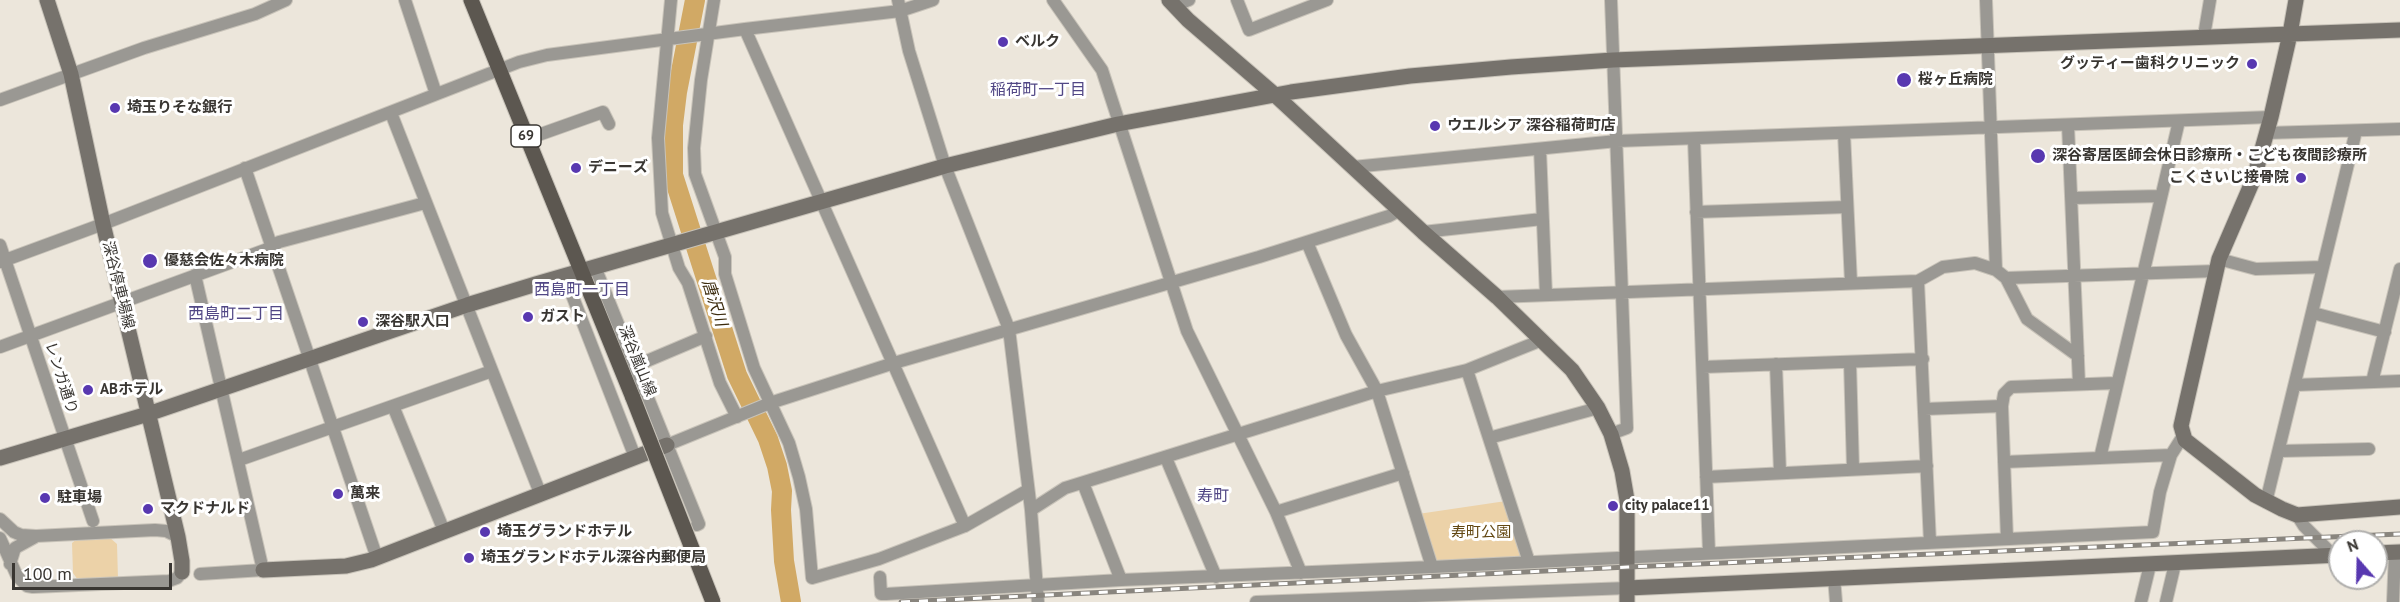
<!DOCTYPE html>
<meta charset="utf-8">
<style>
body{margin:0}
#map{position:relative;width:2400px;height:602px;overflow:hidden;background:#ece6db;font-family:"PT Sans",sans-serif}
canvas{display:block}
.north{position:absolute;left:2328px;top:530px;width:60px;height:60px;box-sizing:border-box;background:#fff;border:2px solid #b0afad;border-radius:50%;rotate:340deg;font-size:16px;font-weight:700;line-height:24px;text-align:center;color:#393632}
.north::after{content:'';display:block;margin:auto;width:21px;height:27px;background:#5838b0;clip-path:polygon(50% 0,100% 100%,50% 72%,0 100%)}
.scale{position:absolute;left:12px;top:563px;width:160px;height:27px;box-sizing:border-box;border:3px solid #393632;border-top:0;padding-left:8px;font-size:18px;line-height:21px;white-space:nowrap;color:#393632;-webkit-text-stroke:4px #fff;paint-order:stroke}
</style>
<div id="map">
<canvas width="2400" height="602"></canvas>
<div class="north">N</div>
<div class="scale">100 m</div>
</div>
<script>
const g = document.querySelector('canvas').getContext('2d');
g.lineJoin = 'round';
function fillPath(path, color) { g.fillStyle = color; g.fill(path, 'evenodd'); }
const toPath = rows => new Path2D(rows.map(r => 'M' + r).join(''));
function stroke(path, color, width, dash) { g.strokeStyle = color; g.lineWidth = width; g.lineCap = dash ? 'butt' : 'round'; g.setLineDash(dash || []); g.stroke(path); }
function label(font, color, halo, rows, align = 'center') {
  g.font = font + ' "PT Sans","Noto Sans JP",sans-serif'; g.lineWidth = 6; g.setLineDash([]); g.textBaseline = 'middle'; g.strokeStyle = halo; g.fillStyle = color; for (const [text, x, y, turn = 0] of rows) {
    g.save(); g.translate(x, y); g.rotate((+turn || 0) * Math.PI / 180); g.textAlign = isNaN(turn) ? turn : align; if (halo) g.strokeText(text, 0, 0); g.fillText(text, 0, 0); g.restore();
  }
}
const green = toPath([
 [1506,501,1525,559,1435,564,1418,514],
 [109,537,117,544,118,579,78,580,73,573,72,543,77,539]
]);
const river = toPath([
 [695,0,677,92,673,125,673,175,737,375,768,439,777,466,782,491,781,510,784,561,791,602]
]);
const street = toPath([
 [405,0,436,94],
 [671,0,658,138,662,213,679,268,688,283,720,383,737,417],
 [714,0,701,80,694,148,695,174,725,257,725,274,754,368,789,443,799,477,806,509,812,578,879,559,965,526,1028,490],
 [898,0,909,51,945,166,1009,329,1031,510,1038,602],
 [1053,0,1102,70,1187,331,1276,512,1301,573],
 [1237,0,1249,30,1327,0],
 [1986,0,1996,270],
 [1174,6,1189,0],
 [745,29,965,526],
 [2204,36,2210,0],
 [0,100,144,48,255,14,286,0],
 [391,113,540,493],
 [2068,125,2079,384],
 [1844,133,1851,283],
 [2266,133,2400,129],
 [527,139,603,112,609,124],
 [1694,139,1709,553],
 [1540,149,1546,295],
 [1353,167,1617,141,2271,117],
 [245,168,377,558],
 [2072,198,2160,196],
 [1696,212,1847,207],
 [1423,232,1542,219],
 [1307,242,1346,335,1377,391,1432,567],
 [0,245,93,521],
 [2219,259,2256,269,2323,267],
 [0,262,103,224,519,62,547,55,745,29,900,11,933,0],
 [595,267,699,524,697,525],
 [195,275,263,570,200,574],
 [2006,278,2216,271],
 [1918,281,1930,543],
 [572,295,635,457],
 [1497,297,1918,281,1943,267,1975,263,1996,270,2006,278,2027,319,2078,356],
 [2313,313,2385,332],
 [0,347,265,250,279,242,425,203],
 [1850,362,1853,469],
 [1776,364,1780,473],
 [635,366,706,336],
 [1703,367,1923,359],
 [1467,370,1529,562],
 [2372,382,2400,269],
 [2295,385,2400,381],
 [393,406,444,531],
 [1925,409,2002,406],
 [1611,434,1627,428,1611,0],
 [1489,438,1598,408],
 [667,445,770,403,894,363,1259,257,1389,216,1400,210],
 [2280,451,2369,449],
 [1166,458,1216,577],
 [2100,458,2179,121],
 [239,460,492,371],
 [2004,462,2171,455],
 [1706,477,1927,466],
 [1083,483,1121,580],
 [2266,502,2356,131],
 [1031,510,1065,488,1377,391,1467,370,1542,340],
 [1276,512,1403,473],
 [2297,515,2304,526,2334,556],
 [0,519,14,532,21,535,36,536,155,530,166,531,178,537],
 [0,538,17,576,27,586,33,587,169,581,177,578,182,572],
 [2007,539,2002,406,2004,394,2011,387,2116,383],
 [10,564,15,548,35,537],
 [880,577,881,594,886,594,1121,580,1432,567,2153,532,2160,492,2171,455,2183,436],
 [1834,577,1836,602],
 [1256,602,1628,588],
 [2141,602,2150,565],
 [2166,602,2175,564],
 [2393,602,2395,552]
]);
const secondary = toPath([
 [47,0,71,74,103,224,178,537,182,561,182,572],
 [1169,0,1188,20,1275,95,1423,232,1497,297,1572,370,1598,408,1611,434,1622,471,1627,500,1627,602],
 [2400,30,2290,34,2271,117,2254,178,2219,259,2181,426,2185,440,2255,495,2282,509,2297,515,2400,507],
 [0,458,148,414,467,305,536,284,945,166,1118,124,1291,92,1410,76,1511,67,1613,60,2290,34,2296,0],
 [2376,553,2400,552],
 [263,570,346,566,371,560,667,445],
 [1628,588,2340,555]
]);
const primary = toPath([
 [471,0,633,398]
]);
const rail = toPath([
 [901,602,1628,567,2400,534]
]);
const primaryBridge = toPath([
 [633,398,713,602]
]);
const markers = [
 [1003,42,6,"#5838b0"],
 [2252,64,6,"#5838b0"],
 [1904,80,8,"#5838b0"],
 [115,108,6,"#5838b0"],
 [1435,126,6,"#5838b0"],
 [2038,156,8,"#5838b0"],
 [576,168,6,"#5838b0"],
 [2301,178,6,"#5838b0"],
 [150,261,8,"#5838b0"],
 [528,317,6,"#5838b0"],
 [363,322,6,"#5838b0"],
 [88,390,6,"#5838b0"],
 [338,494,6,"#5838b0"],
 [45,498,6,"#5838b0"],
 [1613,506,6,"#5838b0"],
 [148,509,6,"#5838b0"],
 [485,532,6,"#5838b0"],
 [469,558,6,"#5838b0"]
];
const shields = [
 [526,136,30]
];
const shieldNames = [
 ["69",526,136]
];
const poiNames = [
 ["ベルク",1015,42],
 ["グッティー歯科クリニック",2240,64,"right"],
 ["桜ヶ丘病院",1918,80],
 ["埼玉りそな銀行",127,108],
 ["ウエルシア 深谷稲荷町店",1447,126],
 ["深谷寄居医師会休日診療所・こども夜間診療所",2052,156],
 ["デニーズ",588,168],
 ["こくさいじ接骨院",2289,178,"right"],
 ["優慈会佐々木病院",164,261],
 ["ガスト",540,317],
 ["深谷駅入口",375,322],
 ["ABホテル",100,390],
 ["萬来",350,494],
 ["駐車場",57,498],
 ["city palace11",1625,506],
 ["マクドナルド",160,509],
 ["埼玉グランドホテル",497,532],
 ["埼玉グランドホテル深谷内郵便局",481,558]
];
const streetNames = [
 ["深谷停車場線",118,285,76],
 ["深谷嵐山線",637,361,68],
 ["レンガ通り",61,378,72]
];
const parkNames = [
 ["寿町公園",1481,533]
];
const neighbourhoodNames = [
 ["稲荷町一丁目",1038,90],
 ["西島町一丁目",582,290],
 ["西島町二丁目",236,314],
 ["寿町",1213,496]
];
const waterNames = [
 ["唐沢川",714,303,72]
];
fillPath(green, '#ecd2a8');
stroke(river, '#d1a965', 20);
stroke(street, '#c8c3b9', 14);
stroke(secondary, '#c8c3b9', 17);
stroke(primary, '#c8c3b9', 17);
stroke(street, '#9a9893', 12);
stroke(secondary, '#76726c', 15);
stroke(primary, '#5c5750', 15);
stroke(rail, '#89857e', 5);
stroke(rail, '#fff', 3, [9]);
stroke(primaryBridge, '#c8c3b9', 17, []);
stroke(primaryBridge, '#5c5750', 15);
for (const [x, y, r, color] of markers) { const dot = new Path2D(); dot.arc(x, y, r, 0, 2 * Math.PI); g.fillStyle = color; g.fill(dot); stroke(dot, '#fff', 2); }
for (const [x, y, w] of shields) { const box = new Path2D(); box.roundRect(x - w / 2, y - 11, w, 22, 4.5); g.fillStyle = '#fff'; g.fill(box); stroke(box, '#393632', 1.5); }
label('bold 14px', '#393632', null, shieldNames);
label('bold 15px', '#393632', '#fff', poiNames, 'left');
label('15px', '#393632', '#fff', streetNames);
label('15px', '#634813', '#fff', parkNames);
label('16px', '#514785', '#fff', neighbourhoodNames);
label('italic 16px', '#3c2b0d', '#fff', waterNames);
</script>
